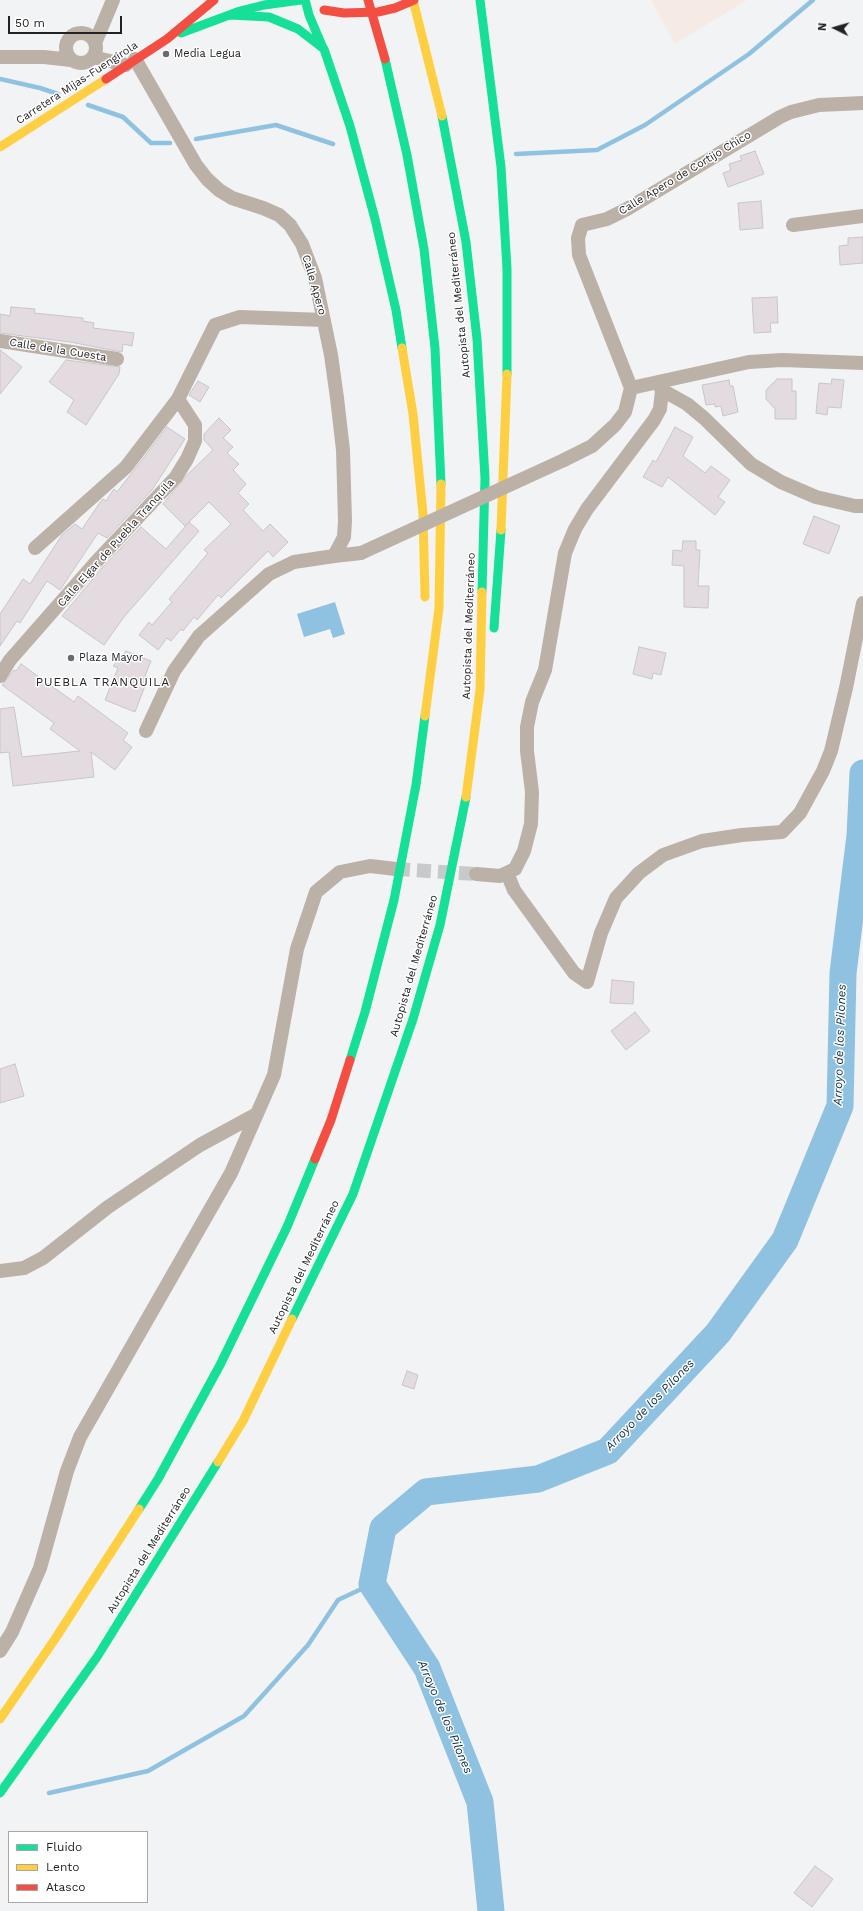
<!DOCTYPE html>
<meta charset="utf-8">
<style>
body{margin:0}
#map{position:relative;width:863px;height:1911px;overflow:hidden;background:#f2f3f5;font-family:"Work Sans",sans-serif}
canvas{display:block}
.legend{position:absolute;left:8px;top:1831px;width:140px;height:72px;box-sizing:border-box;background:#fff;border:1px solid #a7a7a7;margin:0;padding:5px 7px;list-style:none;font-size:12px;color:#222224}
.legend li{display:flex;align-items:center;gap:8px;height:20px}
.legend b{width:20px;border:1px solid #a7a7a7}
.north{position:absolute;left:815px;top:8px;width:40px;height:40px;-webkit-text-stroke:3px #fff;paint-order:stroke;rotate:275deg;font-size:11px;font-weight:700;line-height:16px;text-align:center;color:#222224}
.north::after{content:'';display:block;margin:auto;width:14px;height:18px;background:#222224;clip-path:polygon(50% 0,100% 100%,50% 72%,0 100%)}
.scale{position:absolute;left:8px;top:16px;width:114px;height:18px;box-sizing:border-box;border:2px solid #222224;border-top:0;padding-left:5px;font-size:12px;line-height:14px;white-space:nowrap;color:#222224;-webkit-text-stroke:3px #fff;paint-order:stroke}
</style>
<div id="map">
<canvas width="863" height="1911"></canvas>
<ul class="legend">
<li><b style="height:5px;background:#16e098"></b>Fluido</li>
<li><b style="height:5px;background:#ffcf43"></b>Lento</li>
<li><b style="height:5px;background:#f24e42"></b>Atasco</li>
</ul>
<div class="north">N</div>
<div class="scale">50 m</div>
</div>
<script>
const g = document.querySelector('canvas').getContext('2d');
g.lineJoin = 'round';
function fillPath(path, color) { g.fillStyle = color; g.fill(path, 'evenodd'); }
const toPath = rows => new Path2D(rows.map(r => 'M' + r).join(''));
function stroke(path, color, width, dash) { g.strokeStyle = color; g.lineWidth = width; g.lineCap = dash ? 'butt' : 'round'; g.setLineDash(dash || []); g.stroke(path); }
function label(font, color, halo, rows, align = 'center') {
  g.font = font + ' "Work Sans",sans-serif'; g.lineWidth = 3; g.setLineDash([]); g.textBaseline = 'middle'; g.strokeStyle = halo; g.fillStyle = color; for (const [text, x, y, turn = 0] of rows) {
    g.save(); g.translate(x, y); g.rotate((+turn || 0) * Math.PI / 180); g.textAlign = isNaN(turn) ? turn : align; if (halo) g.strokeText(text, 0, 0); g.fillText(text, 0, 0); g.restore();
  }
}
const commercial = toPath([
 [651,0,747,0,675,44]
]);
const water = toPath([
 [335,602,345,634,333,638,330,629,304,637,297,614]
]);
const stream = toPath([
 [0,79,40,88,58,94],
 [88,105,123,117,151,143,170,143],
 [196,139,276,125,333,144],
 [516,154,597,150,645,125,749,54,813,0],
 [49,1793,148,1771,244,1716,308,1645,338,1600,372,1584]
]);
const river = toPath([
 [491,1911,480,1802,427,1668,372,1584,383,1528,426,1492,538,1479,608,1451,718,1333,785,1240,840,1106,843,973,860,836,863,773]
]);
const building = toPath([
 [755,151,764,174,728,187,723,173,731,170,729,164,742,160,740,156,755,151],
 [761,201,763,228,740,230,738,203,761,201],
 [863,237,863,263,840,265,839,246,848,245,848,238,863,237],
 [777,297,778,323,770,323,771,332,754,333,752,298,777,297],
 [11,307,35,309,34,313,83,318,83,321,94,323,93,328,134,333,132,346,123,344,122,352,70,342,0,333,0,314,10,316,11,307],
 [0,350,22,367,0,394,0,350],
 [66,360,120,367,119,374,86,425,67,412,74,400,49,382,66,360],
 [777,379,792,379,792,391,796,391,796,419,775,419,775,409,766,399,766,390,777,379],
 [832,379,844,380,841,408,828,407,827,415,816,413,819,383,831,384,832,379],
 [729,380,730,386,733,386,738,412,723,416,721,406,715,407,715,404,706,405,702,385,729,380],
 [198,381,209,387,200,402,189,395,198,381],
 [219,418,231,430,223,438,233,447,227,453,239,464,233,470,246,484,238,493,249,504,243,510,263,531,270,524,288,542,273,557,268,551,221,598,218,595,197,620,194,617,183,631,181,629,171,641,167,638,158,650,139,635,149,622,152,625,172,602,169,599,208,553,204,550,231,524,209,502,185,526,163,504,187,475,213,450,204,440,204,434,219,418],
 [167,427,185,439,152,490,107,538,98,533,60,590,47,581,20,623,17,621,0,646,0,614,23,579,30,584,62,535,75,524,82,529,101,501,103,499,106,501,114,489,117,492,167,427],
 [675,427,693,437,683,456,705,473,711,466,730,480,718,497,725,502,715,515,668,477,662,487,643,477,653,460,656,462,675,427],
 [814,516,840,526,829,554,803,544,814,516],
 [189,522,199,531,124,617,104,645,62,616,102,568,141,527,166,549,189,522],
 [683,541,696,541,696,550,700,550,698,586,709,586,708,608,684,607,684,566,672,565,673,550,682,551,683,541],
 [639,647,666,653,661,675,653,673,652,679,633,674,639,647],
 [126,651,151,661,145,676,148,678,135,712,105,700,118,668,113,666,126,651],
 [21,664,74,702,78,696,128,733,123,740,132,747,115,770,91,752,94,777,13,786,9,752,0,753,0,709,14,707,22,757,80,751,50,729,54,723,2,685,14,670,16,671,21,664],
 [612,980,634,982,633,1004,610,1003,612,980],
 [635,1012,650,1031,626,1050,611,1031,635,1012],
 [15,1064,24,1096,0,1103,0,1069,15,1064],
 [407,1371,418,1375,414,1389,402,1385,407,1371],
 [815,1866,833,1879,812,1907,794,1893,815,1866]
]);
const streetTunnel = toPath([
 [396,869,476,874]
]);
const street = toPath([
 '66 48a15 15 0 1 1 30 0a15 15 0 1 1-30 0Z',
 [95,43,113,0],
 [0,57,44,57,71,60],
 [93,57,126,65],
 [135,59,196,165,207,179,219,190,232,198,263,208,279,215,290,225,302,244,315,278,331,355,337,398,343,450,345,521,344,537,334,556,361,553],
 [793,225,863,216],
 [0,341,117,359],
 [658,383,662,390,687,404,704,418,751,464,781,482,816,497,855,506,863,506],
 [631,388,749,362,782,360,863,363],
 [564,460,592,446,615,425,625,412,631,388,579,255,578,238,582,225,607,219,627,209,780,117,791,112,819,105,863,103],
 [35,548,126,467,178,399,215,325,240,317,324,320],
 [0,676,10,660,96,562,176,477,187,459,195,441,195,425,178,399],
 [146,731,174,671,199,636,269,574,294,562,334,556],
 [507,873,514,890,574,973,587,982,601,933,616,898,639,873,663,855,702,841,742,835,782,832,800,813,823,771,831,751,846,688,863,603],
 [476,874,500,876,515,869,524,851,531,824,532,792,527,751,527,727,532,702,545,670,565,553,575,529,587,509,654,420,660,409,662,390],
 [0,1271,24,1268,43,1258,108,1207,200,1145,257,1114],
 [0,1651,12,1632,40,1568,67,1471,80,1437,231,1173,274,1075,297,949,316,892,340,872,370,866,396,869]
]);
const fast = toPath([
 [480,0,501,167,507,269,507,374],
 [306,3,309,15,323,48],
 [230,15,269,17,298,29,324,49,350,126,375,219,396,310,402,348],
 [181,33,240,11,264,5,301,0],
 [385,59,407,155,424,249,435,348,441,484],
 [442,116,466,242,477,339,485,478,482,592],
 [494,628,501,530],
 [350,1060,365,1012,394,900,416,785,425,716],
 [292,1319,353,1194,413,1019,440,925,466,797],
 [139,1509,158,1479,220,1365,287,1227,315,1159],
 [0,1793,97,1657,218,1462]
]);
const slow = toPath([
 [413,0,442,116],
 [0,147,106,79],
 [402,348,413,414,423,514,425,597],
 [501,530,507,374],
 [425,716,439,608,441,484],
 [466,797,480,690,482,592],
 [218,1462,243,1421,292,1319],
 [0,1719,55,1639,139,1509]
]);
const jam = toPath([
 [368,0,385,59],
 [106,79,167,39,214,0],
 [315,1159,331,1120,350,1060]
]);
const streetBridge = toPath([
 [361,553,564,460]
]);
const jamBridge = toPath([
 [324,10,344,13,378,12,395,8,414,0]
]);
const markers = [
 [166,54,4,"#6b6b6d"],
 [71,658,4,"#6b6b6d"]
];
const poiNames = [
 ["Media Legua",174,54],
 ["Plaza Mayor",79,658]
];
const streetNames = [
 ["Carretera Mijas-Fuengirola",77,83,-33],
 ["Calle Apero de Cortijo Chico",685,173,-31],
 ["Calle Apero",314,285,74],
 ["Autopista del Mediterráneo",459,305,-96],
 ["Calle de la Cuesta",58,350,9],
 ["Calle Elgar de Puebla Tranquila",116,543,-48],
 ["Autopista del Mediterráneo",469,626,-88],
 ["Autopista del Mediterráneo",414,966,-74],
 ["Autopista del Mediterráneo",304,1267,-64],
 ["Autopista del Mediterráneo",149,1550,-58]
];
const neighbourhoodNames = [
 ["PUEBLA TRANQUILA",103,682]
];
const waterNames = [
 ["Arroyo de los Pilones",840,1045,-88],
 ["Arroyo de los Pilones",650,1405,-46],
 ["Arroyo de los Pilones",445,1717,67]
];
fillPath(commercial, '#f6eae5');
fillPath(water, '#8fc1e1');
stroke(stream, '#8fc1e1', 4.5);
stroke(river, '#8fc1e1', 27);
fillPath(building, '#e3dbe0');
stroke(building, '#c7c6c7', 1);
stroke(streetTunnel, '#c8c9cb', 14, [14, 7]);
stroke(street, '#bbb1a7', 14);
stroke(fast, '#16e098', 9);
stroke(slow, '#ffcf43', 9);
stroke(jam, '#f24e42', 9);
stroke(streetBridge, '#bbb1a7', 14);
stroke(jamBridge, '#f24e42', 9);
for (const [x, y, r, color] of markers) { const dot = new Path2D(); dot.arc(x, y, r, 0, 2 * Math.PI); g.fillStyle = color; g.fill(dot); stroke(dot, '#fff', 1.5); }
label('11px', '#222224', '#fff', poiNames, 'left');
label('11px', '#222224', '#fff', streetNames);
g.letterSpacing = '1px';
label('12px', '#222224', '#fff', neighbourhoodNames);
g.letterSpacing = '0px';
label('italic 12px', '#0c2d40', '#fff', waterNames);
</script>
